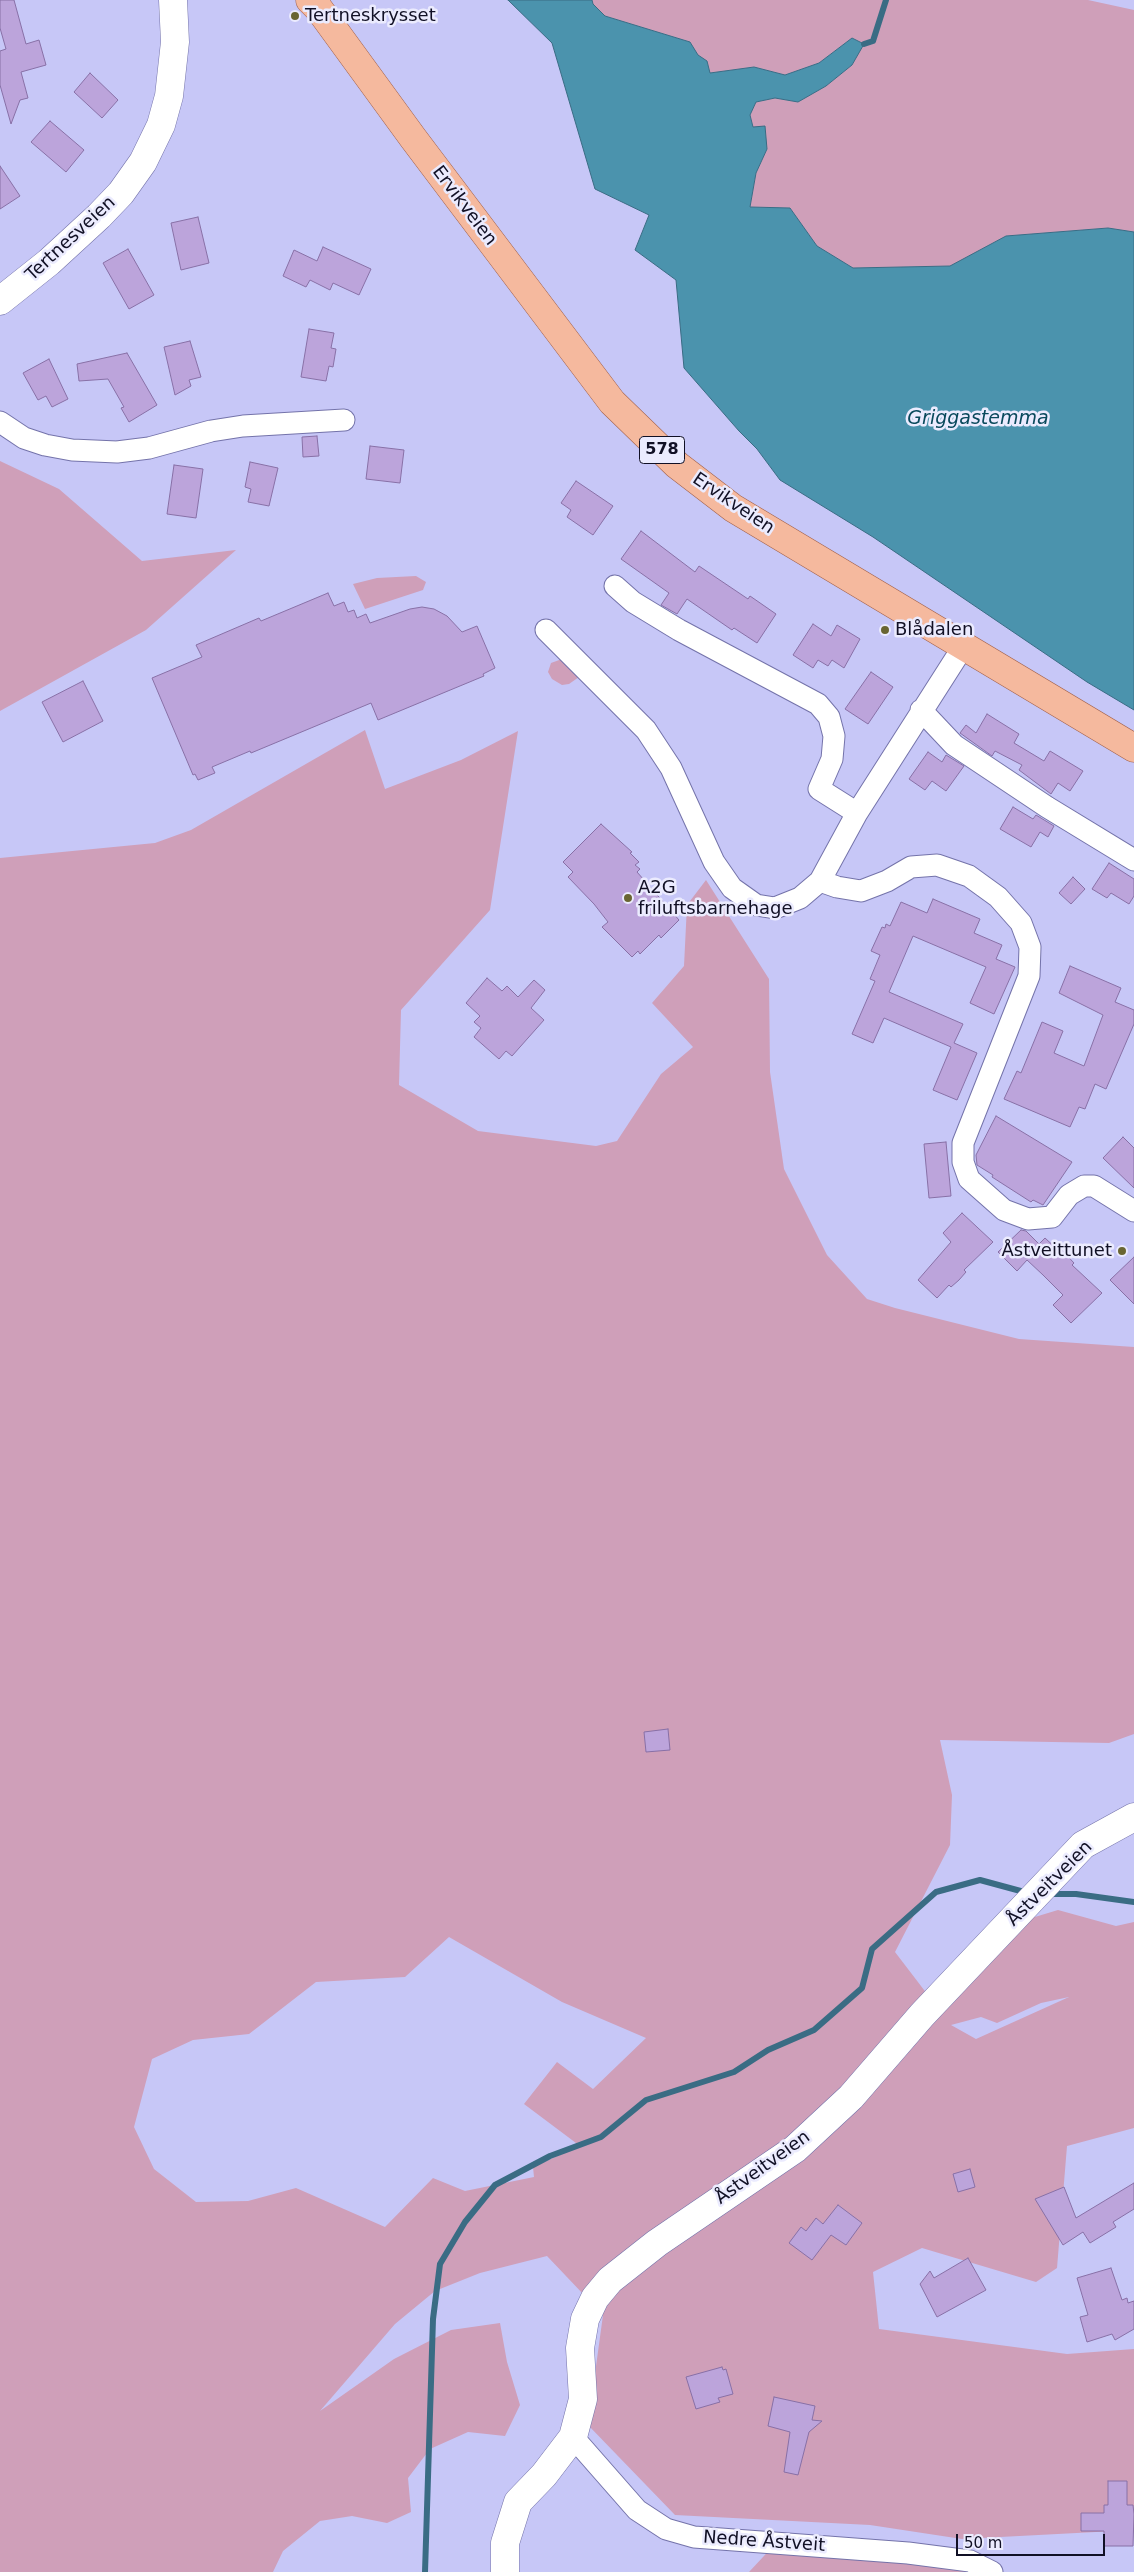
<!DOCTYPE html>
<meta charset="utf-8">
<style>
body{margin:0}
#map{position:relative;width:1134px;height:2572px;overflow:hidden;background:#c7c7f7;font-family:"DejaVu Sans",sans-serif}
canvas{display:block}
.scale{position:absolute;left:956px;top:2534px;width:149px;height:22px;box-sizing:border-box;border:2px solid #111025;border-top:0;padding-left:6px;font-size:15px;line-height:18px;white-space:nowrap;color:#111025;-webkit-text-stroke:4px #ebebfe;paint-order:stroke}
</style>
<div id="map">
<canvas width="1134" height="2572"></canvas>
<div class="scale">50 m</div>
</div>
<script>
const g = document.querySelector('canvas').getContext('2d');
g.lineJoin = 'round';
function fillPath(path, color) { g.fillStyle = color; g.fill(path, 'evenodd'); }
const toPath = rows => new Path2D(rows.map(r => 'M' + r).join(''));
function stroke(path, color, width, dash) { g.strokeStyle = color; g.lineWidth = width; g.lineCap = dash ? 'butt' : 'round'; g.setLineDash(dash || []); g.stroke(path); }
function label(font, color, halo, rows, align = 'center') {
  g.font = font + ' "DejaVu Sans",sans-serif'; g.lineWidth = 5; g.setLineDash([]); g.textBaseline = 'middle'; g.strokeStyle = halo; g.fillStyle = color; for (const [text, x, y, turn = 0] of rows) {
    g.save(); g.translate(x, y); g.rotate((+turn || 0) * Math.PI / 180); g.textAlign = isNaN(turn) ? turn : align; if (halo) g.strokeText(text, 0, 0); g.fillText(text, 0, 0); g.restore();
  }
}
const green = toPath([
 [592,0,1088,0,1134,10,1134,232,1108,228,1006,236,951,266,853,268,817,246,790,208,750,207,756,173,767,149,753,127,750,115,756,102,775,98,798,102,826,86,852,65,863,44,852,38,819,63,785,75,754,67,710,73,707,61,698,56,690,42,605,16,593,4],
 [0,461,59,489,142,561,236,550,146,630,0,711],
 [416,576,426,582,423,590,365,609,353,584,377,578],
 [562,659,579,677,569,684,562,685,552,679,548,672,551,663],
 [365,730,385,789,461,760,518,731,490,910,401,1010,399,1085,478,1131,596,1146,617,1141,661,1074,693,1047,652,1003,684,966,687,905,706,880,769,979,770,1072,784,1169,827,1255,867,1299,895,1308,1019,1339,1134,1347,1134,1734,1109,1743,940,1740,952,1795,950,1845,895,1952,934,2003,1015,1923,1058,1910,1116,1926,1134,1922,1134,2128,1067,2146,1057,2268,1036,2282,922,2248,873,2272,879,2329,1067,2354,1134,2349,1134,2530,962,2539,870,2525,675,2515,588,2425,603,2315,547,2256,480,2273,435,2291,395,2324,320,2411,394,2359,451,2330,500,2323,507,2362,520,2405,505,2436,468,2432,430,2449,408,2478,411,2512,387,2523,352,2516,320,2521,283,2551,273,2572,0,2572,0,858,155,843,191,830],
 [449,1937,562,2002,646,2038,593,2089,557,2062,524,2104,580,2146,533,2167,534,2177,465,2191,433,2178,385,2227,296,2188,248,2201,196,2202,154,2169,134,2127,152,2059,193,2040,249,2034,316,1982,405,1977],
 [1069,1997,976,2039,951,2025,981,2017,997,2023,1041,2003],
 [777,2542,988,2572,749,2572]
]);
const water = toPath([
 [508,0,592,0,593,4,605,16,690,42,698,55,707,61,710,73,754,67,785,75,819,63,852,38,864,44,852,65,826,86,798,102,775,98,756,102,750,115,753,127,765,126,767,149,756,173,750,207,790,208,817,246,853,268,950,266,1006,236,1108,228,1134,232,1134,710,1087,682,873,537,780,480,757,449,739,431,684,368,676,280,635,250,649,215,595,189,552,43,508,0]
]);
const stream = toPath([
 [864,44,873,41,886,0],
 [1048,1894,1076,1894,1134,1902],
 [425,2572,433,2319,440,2264,465,2222,495,2185,550,2156,601,2137,646,2100,734,2072,768,2050,814,2030,862,1988,872,1949,936,1892,980,1880,1028,1893]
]);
const building = toPath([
 [0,0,14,0,26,44,39,40,46,65,21,72,28,98,20,100,11,124,0,85,0,51,6,49,0,28,0,0],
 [90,73,118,100,102,118,74,92,90,73],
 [50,121,84,150,66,172,31,142,50,121],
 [0,166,20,196,0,209,0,166],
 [198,217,209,263,181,270,171,223,198,217],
 [323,247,371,269,359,295,333,283,330,290,310,280,306,287,283,276,294,250,317,261,323,247],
 [128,249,154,295,129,309,103,263,128,249],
 [309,329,334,333,331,348,336,349,333,367,329,366,326,381,301,377,309,329],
 [190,341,201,377,189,380,191,386,175,395,164,347,190,341],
 [127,353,157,405,129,422,121,408,124,407,108,379,79,381,77,364,127,353],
 [49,359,68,399,52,407,46,396,38,400,23,373,49,359],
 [317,436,319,456,303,457,302,437,317,436],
 [370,446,404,450,400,483,366,479,370,446],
 [250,462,278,468,269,506,248,502,251,489,245,487,250,462],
 [174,465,203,469,196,518,167,514,174,465],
 [576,481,613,506,593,535,567,517,571,510,561,503,576,481],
 [641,531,695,572,699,566,748,599,750,596,776,614,757,643,734,628,732,630,687,599,677,614,661,605,669,593,621,559,641,531],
 [328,593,334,606,344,602,348,612,354,610,357,618,366,614,370,623,410,609,422,607,434,609,447,616,462,632,477,626,495,668,483,674,484,676,378,720,371,703,251,753,250,751,212,767,215,773,198,780,195,774,193,775,152,678,202,657,196,645,259,618,261,621,328,593],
 [813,624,831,636,837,625,860,639,844,668,832,660,828,666,818,660,813,668,793,655,813,624],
 [871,672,893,687,868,724,845,709,871,672],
 [83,681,103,721,63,742,42,702,83,681],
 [987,714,1019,734,1014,743,1044,761,1050,751,1083,771,1070,791,1058,783,1051,794,1019,770,1022,765,995,751,992,756,960,733,966,725,976,733,987,714],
 [928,752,942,762,946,755,964,766,946,791,932,781,925,790,909,779,928,752],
 [1013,807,1033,819,1036,815,1054,826,1048,837,1040,832,1031,847,1000,829,1013,807],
 [601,824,632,852,630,853,639,862,635,865,640,869,637,872,679,920,661,938,659,935,640,954,638,951,632,957,602,927,608,922,594,904,568,877,573,872,563,862,601,824],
 [1109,863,1134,879,1134,896,1129,904,1111,893,1107,898,1092,889,1109,863],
 [1073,877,1085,889,1071,904,1059,893,1073,877],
 [933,899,980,919,974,933,1002,945,996,959,1015,967,994,1014,970,1003,986,967,913,936,889,992,963,1024,954,1043,977,1053,957,1100,933,1090,951,1047,884,1018,873,1043,852,1034,875,981,870,979,880,955,871,951,882,927,885,928,886,924,890,926,901,902,927,913,933,899],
 [1070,966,1121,988,1115,1002,1134,1010,1134,1024,1106,1089,1095,1084,1085,1109,1079,1107,1070,1127,1004,1099,1017,1071,1021,1073,1042,1022,1063,1031,1054,1053,1084,1066,1103,1015,1059,993,1070,966],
 [487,978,502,991,507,986,518,997,534,980,545,990,531,1008,544,1020,512,1056,506,1051,499,1059,474,1037,481,1028,474,1022,480,1016,466,1003,487,978],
 [996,1116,1072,1162,1043,1205,1033,1200,1031,1202,992,1177,993,1175,977,1165,976,1155,996,1116],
 [1123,1137,1134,1148,1134,1188,1103,1158,1123,1137],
 [946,1142,951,1196,929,1198,924,1144,946,1142],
 [962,1213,993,1242,964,1270,966,1272,959,1280,951,1287,949,1285,937,1298,918,1280,951,1242,943,1233,962,1213],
 [1021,1230,1026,1231,1039,1244,1045,1238,1058,1250,1060,1248,1074,1263,1072,1265,1102,1293,1071,1323,1053,1305,1063,1295,1043,1275,1027,1260,1017,1271,998,1252,1021,1230],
 [1134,1257,1134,1304,1110,1280,1134,1257],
 [668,1729,670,1750,646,1752,644,1732,668,1729],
 [970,2169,975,2187,958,2192,953,2174,970,2169],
 [1134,2183,1134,2209,1113,2222,1116,2227,1090,2243,1083,2232,1063,2245,1035,2199,1064,2187,1076,2218,1134,2183],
 [838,2205,862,2223,846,2245,831,2235,812,2260,789,2243,801,2227,806,2231,816,2218,823,2224,838,2205],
 [968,2258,986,2290,937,2317,920,2284,930,2271,934,2278,968,2258],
 [1111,2268,1122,2300,1127,2298,1128,2303,1134,2301,1134,2329,1115,2340,1112,2334,1087,2342,1080,2317,1088,2315,1077,2278,1111,2268],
 [722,2367,723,2370,726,2369,733,2394,718,2398,720,2402,696,2409,686,2377,722,2367],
 [774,2397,815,2406,812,2420,822,2421,809,2432,798,2475,784,2472,790,2432,768,2426,774,2397],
 [1108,2481,1127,2481,1127,2505,1133,2505,1134,2514,1133,2546,1104,2546,1104,2531,1081,2531,1081,2513,1104,2513,1104,2505,1108,2505,1108,2481]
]);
const street = toPath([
 [0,422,24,438,45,445,72,450,117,452,149,448,211,431,243,426,344,420],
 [615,586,633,602,679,630,818,704,829,717,834,736,832,759,819,789,857,813],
 [546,630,646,730,671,768,714,862,732,888,756,905,775,908,800,898,820,881,857,813,963,647],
 [921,710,954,745,1047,807,1134,860],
 [820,881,837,887,861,891,887,881,911,867,937,865,969,876,998,897,1021,923,1030,947,1029,976,963,1143,963,1162,969,1179,1004,1210,1028,1219,1052,1217,1069,1195,1084,1186,1094,1186,1134,1211],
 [573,2437,637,2510,666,2529,694,2537,908,2553,970,2561,992,2572]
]);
const secondary = toPath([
 [0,301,49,262,99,216,121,193,143,162,161,125,169,96,175,42,173,0],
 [505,2572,505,2543,518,2502,544,2475,573,2437,583,2399,580,2348,585,2319,595,2298,610,2280,657,2243,795,2149,851,2097,922,2015,1083,1845,1134,1817]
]);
const primary = toPath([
 [310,0,319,9,413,138,612,402,677,465,733,508,1134,748]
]);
const markers = [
 [295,16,5,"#696532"],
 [885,630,5,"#696532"],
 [628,898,5,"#696532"],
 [1122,1251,5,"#696532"]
];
const shields = [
 [662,450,45]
];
const shieldNames = [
 ["578",662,450]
];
const poiNames = [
 ["Tertneskrysset",305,16],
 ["Blådalen",895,630],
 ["A2G",638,888],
 ["friluftsbarnehage",638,909],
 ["Åstveittunet",1112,1251,"right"]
];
const streetNames = [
 ["Ervikveien",464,206,53],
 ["Tertnesveien",71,239,-43],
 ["Ervikveien",733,504,34],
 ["Åstveitveien",1050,1884,-45],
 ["Åstveitveien",763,2168,-36],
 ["Nedre Åstveit",764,2542,4]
];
const waterNames = [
 ["Griggastemma",978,419]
];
fillPath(green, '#cf9fb9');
fillPath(water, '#4b93ad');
stroke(water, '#3a6c84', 1);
stroke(stream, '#3a6c84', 6);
fillPath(building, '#bca4db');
stroke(building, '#8870a6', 1);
stroke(street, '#7473aa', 23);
stroke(secondary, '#7473aa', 29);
stroke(primary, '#a1604a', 29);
stroke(street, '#fff', 21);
stroke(secondary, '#fff', 28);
stroke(primary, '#f5b99e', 28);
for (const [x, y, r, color] of markers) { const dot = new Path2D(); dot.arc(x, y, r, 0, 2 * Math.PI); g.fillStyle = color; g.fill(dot); stroke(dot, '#ebebfe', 2); }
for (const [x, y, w] of shields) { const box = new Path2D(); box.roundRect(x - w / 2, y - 13.5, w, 27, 4); g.fillStyle = '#ebebfe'; g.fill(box); stroke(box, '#111025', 1); }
label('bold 16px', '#111025', null, shieldNames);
label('18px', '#111025', '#ebebfe', poiNames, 'left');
label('18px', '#111025', '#ebebfe', streetNames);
label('italic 19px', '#09495c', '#ebebfe', waterNames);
</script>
